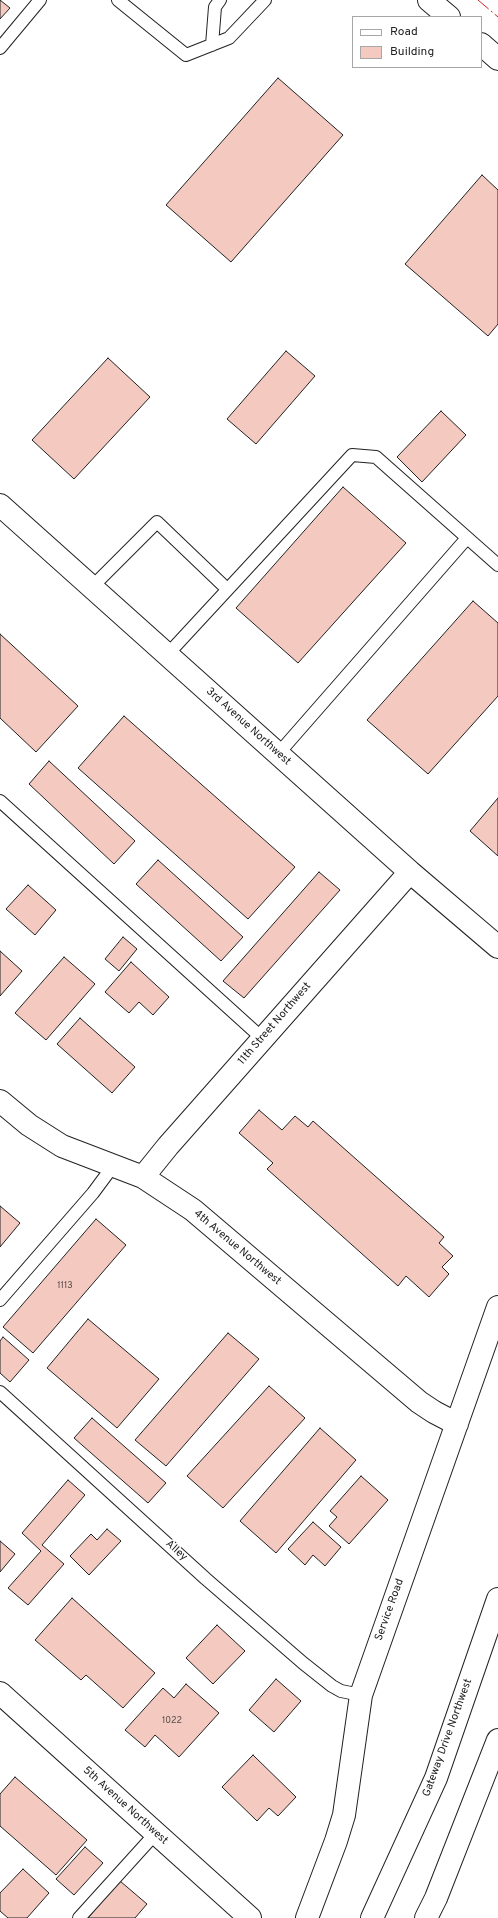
<!DOCTYPE html>
<style>
body{margin:0}
#map{position:relative;width:498px;height:1918px;overflow:hidden;background:#fff;font-family:Overpass,sans-serif}
canvas{display:block}
.legend{position:absolute;left:352px;top:16px;width:130px;height:52px;box-sizing:border-box;background:#fff;border:1px solid #a7a7a7;margin:0;padding:5px 7px;list-style:none;font-size:12px;color:#222}
.legend li{display:flex;align-items:center;gap:8px;height:20px}
.legend b{width:20px;border:1px solid #a7a7a7}
</style>
<div id="map">
<canvas width="498" height="1918"></canvas>
<ul class="legend">
<li><b style="height:5px;background:#fff"></b>Road</li>
<li><b style="height:11px;background:#f3c9c0"></b>Building</li>
</ul>
</div>
<script>
const g = document.querySelector('canvas').getContext('2d');
g.lineJoin = 'round';
function fillPath(path, color) { g.fillStyle = color; g.fill(path, 'evenodd'); }
const toPath = rows => new Path2D(rows.map(r => 'M' + r).join(''));
function stroke(path, color, width, dash) { g.strokeStyle = color; g.lineWidth = width; g.lineCap = dash ? 'butt' : 'round'; g.setLineDash(dash || []); g.stroke(path); }
function label(font, color, halo, rows, align = 'center') {
  g.font = font + ' Overpass,sans-serif'; g.lineWidth = 3; g.setLineDash([]); g.textBaseline = 'middle'; g.strokeStyle = halo; g.fillStyle = color; for (const [text, x, y, turn = 0] of rows) {
    g.save(); g.translate(x, y); g.rotate((+turn || 0) * Math.PI / 180); g.textAlign = isNaN(turn) ? turn : align; if (halo) g.strokeText(text, 0, 0); g.fillText(text, 0, 0); g.restore();
  }
}
const building = toPath([
 [0,0,10,8,0,19,0,0],
 [278,78,343,135,231,262,166,205,278,78],
 [482,175,498,190,498,324,488,336,405,264,482,175],
 [286,351,315,376,256,444,227,419,286,351],
 [108,358,150,397,74,479,32,440,108,358],
 [441,411,466,435,422,482,397,457,441,411],
 [343,487,406,543,298,663,236,608,343,487],
 [473,601,498,623,498,696,428,774,367,720,473,601],
 [0,634,78,706,36,752,0,718,0,634],
 [124,716,295,867,248,919,78,768,124,716],
 [49,761,135,841,114,864,29,784,49,761],
 [498,798,498,856,470,831,498,798],
 [158,860,243,937,221,961,136,884,158,860],
 [319,872,340,890,244,998,223,981,319,872],
 [28,885,56,910,35,935,6,909,28,885],
 [123,937,137,949,119,971,105,959,123,937],
 [0,951,22,971,0,996,0,951],
 [64,957,95,984,46,1040,15,1013,64,957],
 [131,962,169,997,153,1015,139,1002,129,1013,105,992,131,962],
 [80,1018,135,1067,112,1093,57,1044,80,1018],
 [259,1110,282,1130,295,1116,308,1127,313,1121,444,1237,439,1243,453,1256,442,1267,449,1274,429,1297,406,1276,398,1286,267,1169,273,1163,239,1133,259,1110],
 [0,1206,20,1223,0,1247,0,1206],
 [96,1219,126,1245,33,1353,3,1327,96,1219],
 [88,1319,159,1379,117,1428,47,1368,88,1319],
 [228,1333,259,1359,166,1466,135,1440,228,1333],
 [3,1337,29,1360,10,1382,0,1373,0,1341,3,1337],
 [269,1386,305,1418,223,1508,187,1476,269,1386],
 [92,1418,166,1483,148,1503,74,1438,92,1418],
 [320,1428,356,1460,276,1553,240,1521,320,1428],
 [361,1476,388,1500,349,1544,329,1526,337,1517,330,1511,361,1476],
 [68,1480,85,1495,42,1545,64,1564,28,1605,8,1588,41,1551,22,1533,68,1480],
 [313,1522,341,1547,325,1566,313,1555,305,1565,288,1549,313,1522],
 [107,1529,121,1541,89,1575,70,1556,91,1534,97,1540,107,1529],
 [0,1541,15,1554,0,1572,0,1541],
 [72,1598,155,1673,123,1708,86,1675,81,1680,35,1640,72,1598],
 [217,1625,245,1651,213,1684,186,1658,217,1625],
 [276,1679,301,1701,274,1732,249,1710,276,1679],
 [186,1684,219,1713,179,1757,155,1735,145,1747,125,1730,163,1688,174,1698,186,1684],
 [253,1755,296,1797,278,1816,269,1808,257,1821,222,1787,253,1755],
 [15,1777,87,1840,56,1875,0,1826,0,1794,15,1777],
 [85,1847,103,1863,74,1895,56,1879,85,1847],
 [23,1869,49,1893,27,1918,8,1918,0,1911,0,1893,23,1869],
 [120,1881,147,1904,135,1918,88,1918,120,1881]
]);
const service = toPath([
 [118,0,186,55,229,38,265,0],
 [212,45,215,7,220,0],
 [0,48,40,0],
 [92,587,157,522,227,589],
 [167,655,352,455,376,457,498,565],
 [278,754,467,538],
 [0,801,263,1039],
 [0,1300,93,1193,113,1166],
 [0,1392,206,1579,303,1663,332,1686,341,1691,361,1695],
 [79,1918,155,1834]
]);
const minor = toPath([
 [429,0,449,17],
 [481,44,498,59],
 [0,505,410,872,498,947],
 [0,1101,29,1125,62,1146,143,1177,193,1210,419,1402,434,1412,457,1424],
 [143,1177,168,1146,410,872],
 [0,1693,250,1918],
 [307,1918,336,1841,344,1815,361,1695,498,1307]
]);
const trunk = toPath([
 [372,1918,436,1778,498,1599],
 [426,1918,436,1898,498,1740]
]);
const power = toPath([
 [478,0,498,17]
]);
const numberNames = [
 ["1113",65,1286],
 ["1022",172,1721]
];
const streetNames = [
 ["3rd Avenue Northwest",248,727,42],
 ["11th Street Northwest",275,1024,-49],
 ["4th Avenue Northwest",237,1248,40],
 ["Alley",176,1551,42],
 ["Service Road",390,1610,-70],
 ["Gateway Drive Northwest",448,1738,-70],
 ["5th Avenue Northwest",125,1806,42]
];
fillPath(building, '#f3c9c0');
stroke(building, '#222', 1);
stroke(service, '#222', 14);
stroke(minor, '#222', 24);
stroke(trunk, '#222', 24);
stroke(service, '#fff', 12);
stroke(minor, '#fff', 22);
stroke(trunk, '#fff', 22);
stroke(power, '#c62828', 1, [14, 3, 2, 3]);
label('9px', '#564c4a', null, numberNames);
label('11px', '#222', '#fff', streetNames);
</script>
